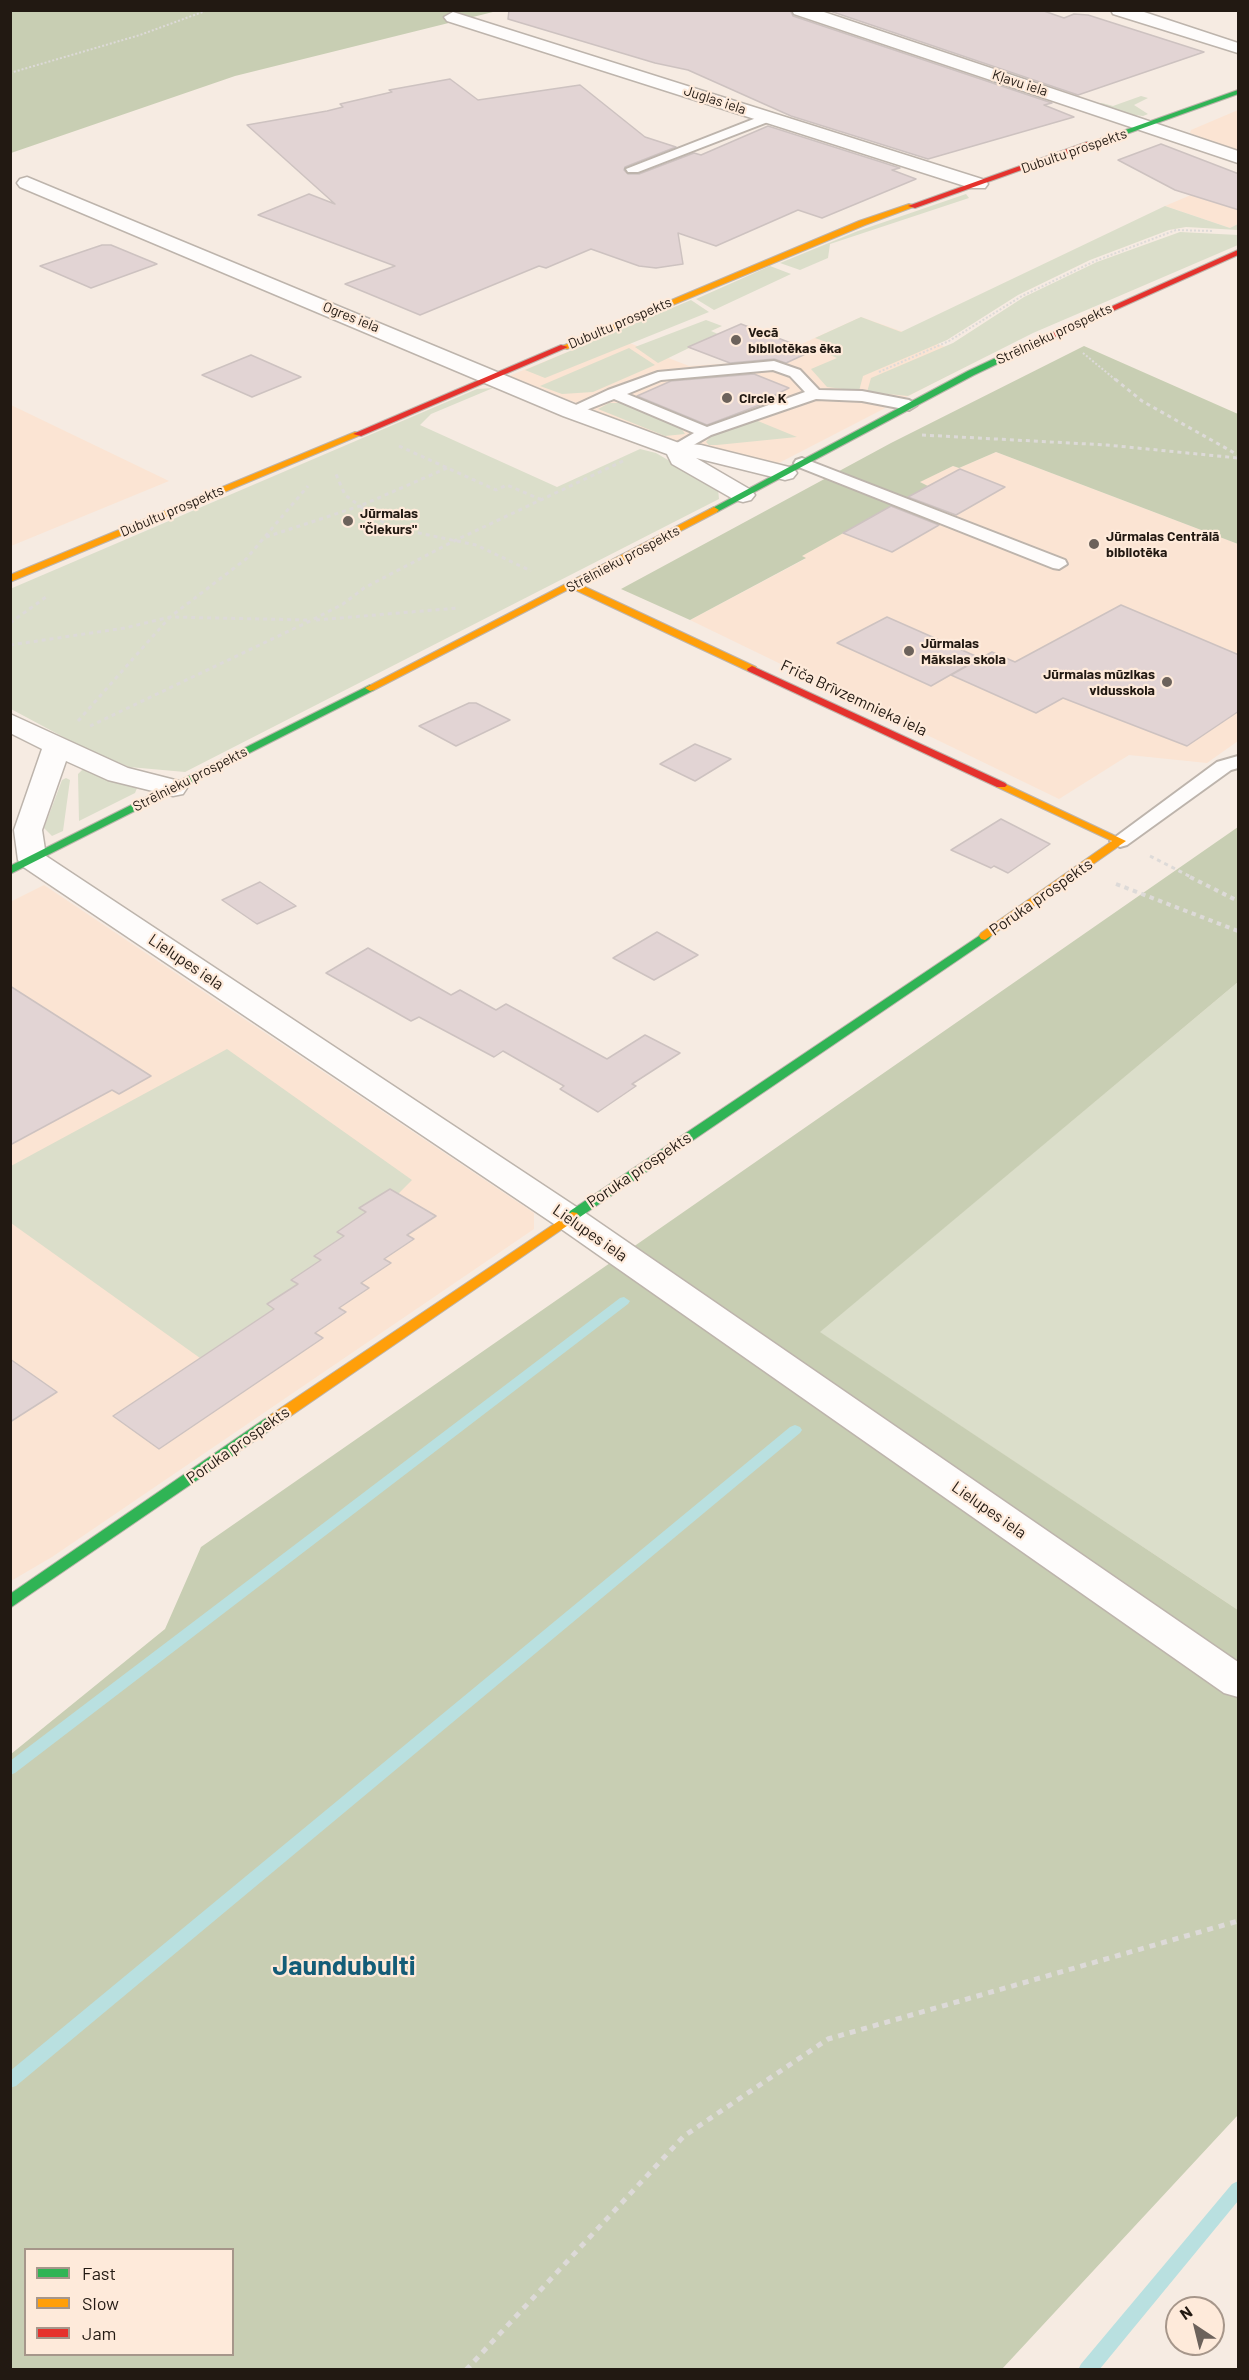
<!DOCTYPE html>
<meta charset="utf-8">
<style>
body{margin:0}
#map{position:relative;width:1249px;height:2380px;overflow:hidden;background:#f6ebe2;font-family:Barlow,sans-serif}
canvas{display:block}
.frame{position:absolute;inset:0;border:12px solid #221912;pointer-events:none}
.legend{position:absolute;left:24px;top:2248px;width:210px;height:108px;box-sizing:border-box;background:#feeada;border:2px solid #a6968a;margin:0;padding:8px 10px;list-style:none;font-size:18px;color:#221912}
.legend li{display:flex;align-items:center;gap:12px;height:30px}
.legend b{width:30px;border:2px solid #a6968a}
.north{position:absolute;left:1165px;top:2296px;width:60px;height:60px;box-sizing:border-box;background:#feeada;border:2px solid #a6968a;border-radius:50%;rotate:325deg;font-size:16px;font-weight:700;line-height:24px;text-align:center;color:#221912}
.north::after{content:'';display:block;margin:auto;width:21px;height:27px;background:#6c625b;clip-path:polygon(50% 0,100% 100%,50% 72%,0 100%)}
</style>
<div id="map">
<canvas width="1249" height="2380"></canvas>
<div class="frame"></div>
<ul class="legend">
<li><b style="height:8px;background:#30b455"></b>Fast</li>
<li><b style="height:8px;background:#ff9f0a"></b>Slow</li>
<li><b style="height:8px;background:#e5322d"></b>Jam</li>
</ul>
<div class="north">N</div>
</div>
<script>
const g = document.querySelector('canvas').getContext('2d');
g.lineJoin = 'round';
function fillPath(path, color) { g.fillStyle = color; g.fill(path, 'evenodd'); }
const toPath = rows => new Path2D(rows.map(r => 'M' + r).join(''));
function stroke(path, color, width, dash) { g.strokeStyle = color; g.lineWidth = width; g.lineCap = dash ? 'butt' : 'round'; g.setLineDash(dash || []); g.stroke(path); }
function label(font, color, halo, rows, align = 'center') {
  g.font = font + ' Barlow,sans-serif'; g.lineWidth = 4.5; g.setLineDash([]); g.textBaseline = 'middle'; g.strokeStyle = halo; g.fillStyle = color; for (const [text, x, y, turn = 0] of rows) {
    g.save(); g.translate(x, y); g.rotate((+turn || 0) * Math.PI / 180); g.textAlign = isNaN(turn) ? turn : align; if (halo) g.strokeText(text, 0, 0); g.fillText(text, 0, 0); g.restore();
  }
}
const built = toPath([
 [1238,110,1238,151,1190,133,1191,130],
 [1238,175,1238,224,1230,228,1165,206],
 [861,317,980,359,777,464,763,464,661,437,509,376,609,335,689,366,764,361],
 [11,405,169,481,11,546],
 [996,452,1238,544,1238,741,1207,763,1129,755,1059,799,690,620,805,559,801,556,928,486,919,482,953,466,959,468],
 [44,885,534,1213,534,1229,52,1557,11,1581,10,902]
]);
const green = toPath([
 [1141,96,1148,98,1134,105,1148,114,1143,116,1126,114,1096,104,1102,103,1113,106],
 [966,194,969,198,830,244,828,258,800,270,780,263,858,231],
 [1165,206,1230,228,1238,224,1238,230,1186,227,1169,230,1090,260,1018,295,947,340,863,376,859,391,827,387,811,369,837,358,817,349,829,343,815,338,861,317,901,332],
 [1180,232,1238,235,1238,245,1033,333,908,396,867,392,871,378,953,343,1024,297,1097,262],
 [770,266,791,274,714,310,696,299],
 [691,300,709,312,545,378,525,370],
 [706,320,722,326,711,331,718,334,658,363,635,347],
 [629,348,655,365,593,392,562,394,540,386],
 [493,388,431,414,420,425,557,487,640,449,656,453,718,489,719,499,185,772,129,767,80,746,11,709,10,589,477,389],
 [609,403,623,403,681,428,685,434,665,436,598,409],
 [753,419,797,437,717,445,709,445,706,442,711,436],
 [83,769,137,788,135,793,79,821,78,774],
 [66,778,70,780,63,831,52,836,44,828,62,780],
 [1238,982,1238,1610,819,1332],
 [227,1049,412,1180,398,1194,360,1208,366,1212,337,1232,344,1236,315,1255,321,1260,292,1280,298,1284,267,1304,274,1309,200,1358,11,1223,11,1166]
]);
const forest = toPath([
 [10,11,497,11,235,76,11,153],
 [1084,346,1238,414,1238,544,996,452,959,468,953,466,920,482,928,486,802,556,806,558,690,620,621,589,891,443],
 [1238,827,1238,982,820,1332,1238,1610,1238,2115,1002,2369,11,2370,11,1754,165,1629,201,1547],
 [26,2250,232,2250,232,2354,26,2354]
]);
const stream = toPath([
 [624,1297,630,1301,628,1304,15,1773,10,1775,10,1761,620,1298,624,1297],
 [795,1425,800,1427,802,1430,800,1433,16,2086,10,2088,10,2071,790,1427,795,1425],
 [1238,2181,1238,2201,1099,2370,1078,2370,1081,2364,1232,2184,1238,2181]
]);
const building = toPath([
 [509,10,790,10,793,16,1052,103,1044,105,1074,117,928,159,791,116,688,70,655,63,508,19,509,10],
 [827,10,1041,10,1064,18,1074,14,1088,15,1204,52,1078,95,827,10],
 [450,79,478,100,580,85,645,137,676,147,625,167,624,170,628,174,639,174,694,153,701,155,768,126,900,168,892,170,916,179,822,218,798,210,716,246,678,233,683,264,656,268,639,266,591,249,546,268,539,266,420,315,345,284,395,266,258,215,309,194,335,204,247,125,327,111,343,107,340,104,392,92,389,90,450,79],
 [1161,144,1239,174,1239,210,1175,190,1118,160,1161,144],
 [102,245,111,245,157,264,91,288,40,266,102,245],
 [741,324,812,351,786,363,774,359,730,363,688,347,741,324],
 [251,355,301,377,252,397,202,375,251,355],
 [754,374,789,388,775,395,781,397,707,425,637,396,671,381,754,374],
 [960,469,1005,487,956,515,908,497,960,469],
 [891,506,939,525,892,552,843,533,891,506],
 [1121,605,1239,655,1239,711,1187,746,1063,698,1036,713,951,675,992,652,1015,662,1121,605],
 [887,617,980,658,931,686,837,643,887,617],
 [469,703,476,703,510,720,456,746,419,726,469,703],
 [695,744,731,759,695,781,660,764,695,744],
 [1001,819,1050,844,1008,873,994,866,991,868,951,850,1001,819],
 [260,882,296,906,257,924,222,900,260,882],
 [657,932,698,955,654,980,613,958,657,932],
 [368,948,451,995,460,990,496,1010,506,1004,607,1059,645,1035,680,1053,632,1084,636,1086,598,1112,560,1089,564,1086,503,1051,494,1057,419,1017,411,1021,326,973,368,948],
 [10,986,151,1076,119,1094,112,1090,10,1145,10,986],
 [390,1189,436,1216,407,1235,414,1239,384,1259,391,1263,361,1283,369,1288,339,1308,346,1312,315,1333,323,1338,159,1449,113,1416,274,1309,267,1304,298,1284,291,1280,321,1260,314,1256,344,1236,337,1232,366,1212,359,1208,390,1189],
 [10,1359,57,1392,10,1422,10,1359]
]);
const pathFar3 = toPath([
 [10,73,140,35,208,10],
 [1083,353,1117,381],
 [879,372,949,341,1022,296,1095,261,1176,230,1213,231]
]);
const pathFar2 = toPath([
 [1115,379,1142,401,1238,455],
 [922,435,1107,445,1238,458],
 [399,446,496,490,507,485,542,500],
 [447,468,360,506,390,527,476,545,531,571],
 [266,537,360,506,345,495,335,472],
 [316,620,458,608],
 [10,623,46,597],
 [10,645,125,628,170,617,246,559,308,486],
 [78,721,170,617,308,620],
 [90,726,312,620,343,604,364,588,452,542,623,461],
 [1150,856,1193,878]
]);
const pathFar1 = toPath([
 [1190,877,1238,901],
 [1116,884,1238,931]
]);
const path = toPath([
 [466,2370,684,2136,828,2039,1238,1921]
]);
const lane = toPath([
 [769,113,773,114,773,120,638,172,628,172,626,169,769,113],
 [774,361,800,370,819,390,862,391,909,400,917,405,909,410,862,401,816,399,711,435,676,455,668,450,670,447,694,433,614,399,571,416,563,411,608,390,658,372,774,361],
 [773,370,790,376,805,392,707,427,627,394,661,380,773,370],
 [802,458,1065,560,1067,564,1059,569,1053,568,796,466,794,463,796,460,802,458],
 [1238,756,1238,768,1231,770,1127,845,1120,847,1110,841,1217,762,1238,756]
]);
const street = toPath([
 [792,10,818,10,1238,151,1238,163,794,14,792,10],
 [1111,10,1138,10,1238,43,1238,53,1113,14,1111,10],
 [453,12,985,180,988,184,985,188,971,188,447,21,444,17,453,12],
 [27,177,579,406,679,443,701,445,793,468,797,473,793,478,785,480,696,458,751,490,755,495,751,500,743,502,735,500,672,464,667,454,563,416,20,187,17,183,20,179,27,177],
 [10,714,128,768,183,782,187,788,183,794,173,796,108,780,66,761,42,830,46,856,581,1210,1238,1662,1238,1697,1224,1693,557,1226,22,866,18,860,14,830,42,749,10,733,10,714]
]);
const fast = toPath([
 [1238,90,1238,94,1093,146,1086,144,1238,90],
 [1036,339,1040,342,1039,344,974,375,717,512,709,510,968,371,1036,339],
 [370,685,375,688,374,690,10,874,10,866,370,685],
 [985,932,989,933,991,936,989,939,577,1219,567,1219,565,1216,567,1213,985,932],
 [274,1415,279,1416,281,1420,279,1424,10,1608,10,1594,269,1416,274,1415]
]);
const slow = toPath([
 [909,204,916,206,865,225,567,349,560,347,859,221,909,204],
 [355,432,363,434,10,582,10,575,355,432],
 [714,507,719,510,717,512,579,584,756,667,756,671,748,671,571,588,374,690,370,691,365,688,714,507],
 [1001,782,1126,841,985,940,981,939,979,936,981,933,1112,841,997,787,995,785,1001,782],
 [572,1212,577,1213,579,1216,577,1219,279,1424,269,1424,267,1420,269,1416,572,1212]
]);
const jam = toPath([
 [1087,142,1094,144,915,208,908,206,1087,142],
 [1238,250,1238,255,1039,344,1032,342,1238,250],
 [561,345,568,347,361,436,353,434,561,345],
 [752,666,1005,783,1007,785,1005,787,997,787,748,671,747,669,752,666]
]);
const markers = [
 [736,340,6,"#6c625b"],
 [727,398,6,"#6c625b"],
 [348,521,6,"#6c625b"],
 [1094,544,6,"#6c625b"],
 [909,651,6,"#6c625b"],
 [1167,682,6,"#6c625b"]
];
const farStreetnames = [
 ["Kļavu iela",1020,83,18],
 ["Juglas iela",715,100,18],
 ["Dubultu prospekts",1074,151,-19],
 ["Ogres iela",351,317,22],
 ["Dubultu prospekts",620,323,-23],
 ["Strēlnieku prospekts",1054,334,-25],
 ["Dubultu prospekts",172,511,-23],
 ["Strēlnieku prospekts",623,559,-28],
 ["Strēlnieku prospekts",190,779,-27]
];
const farPoinames = [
 ["Vecā",748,332],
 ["bibliotēkas ēka",748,348],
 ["Circle K",739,398],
 ["Jūrmalas",360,513],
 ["\"Čiekurs\"",360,529],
 ["Jūrmalas Centrālā",1106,536],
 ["bibliotēka",1106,552],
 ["Jūrmalas",921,643],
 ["Mākslas skola",921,659],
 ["Jūrmalas mūzikas",1155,674,"right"],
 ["vidusskola",1155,690,"right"]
];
const streetNames = [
 ["Friča Brīvzemnieka iela",854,698,25],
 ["Poruka prospekts",1041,897,-35],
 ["Lielupes iela",186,962,34],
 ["Poruka prospekts",639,1170,-34],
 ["Lielupes iela",590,1233,35],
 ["Poruka prospekts",238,1445,-35],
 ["Lielupes iela",989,1510,35]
];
const nearDistrictnames = [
 ["Jaundubulti",344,1966]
];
fillPath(built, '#fbe4d3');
fillPath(green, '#dbdeca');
fillPath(forest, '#c8ceb3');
fillPath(stream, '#b9e0e0');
fillPath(building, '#e2d4d4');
stroke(building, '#cdc2c0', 1.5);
stroke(lane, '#bdb4ac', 4);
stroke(street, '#bdb4ac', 3);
stroke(fast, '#bdb4ac', 2);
stroke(slow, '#bdb4ac', 2);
stroke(jam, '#bdb4ac', 2);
stroke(pathFar3, '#dddad8', 2, [2, 2]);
stroke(pathFar2, '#dddad8', 3, [4, 4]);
stroke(pathFar1, '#dddad8', 4, [4.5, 4.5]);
stroke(path, '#dddad8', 5, [6, 6]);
fillPath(lane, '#fefcfb');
fillPath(street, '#fefcfb');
fillPath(fast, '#30b455');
fillPath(slow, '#ff9f0a');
fillPath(jam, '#e5322d');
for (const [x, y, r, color] of markers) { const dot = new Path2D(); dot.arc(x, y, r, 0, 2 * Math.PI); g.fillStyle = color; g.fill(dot); stroke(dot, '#feeada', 2); }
label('14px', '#221912', '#feeada', farStreetnames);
label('bold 14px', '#221912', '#feeada', farPoinames, 'left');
label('16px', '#221912', '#feeada', streetNames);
label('bold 27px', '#145c77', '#feeada', nearDistrictnames);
</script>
